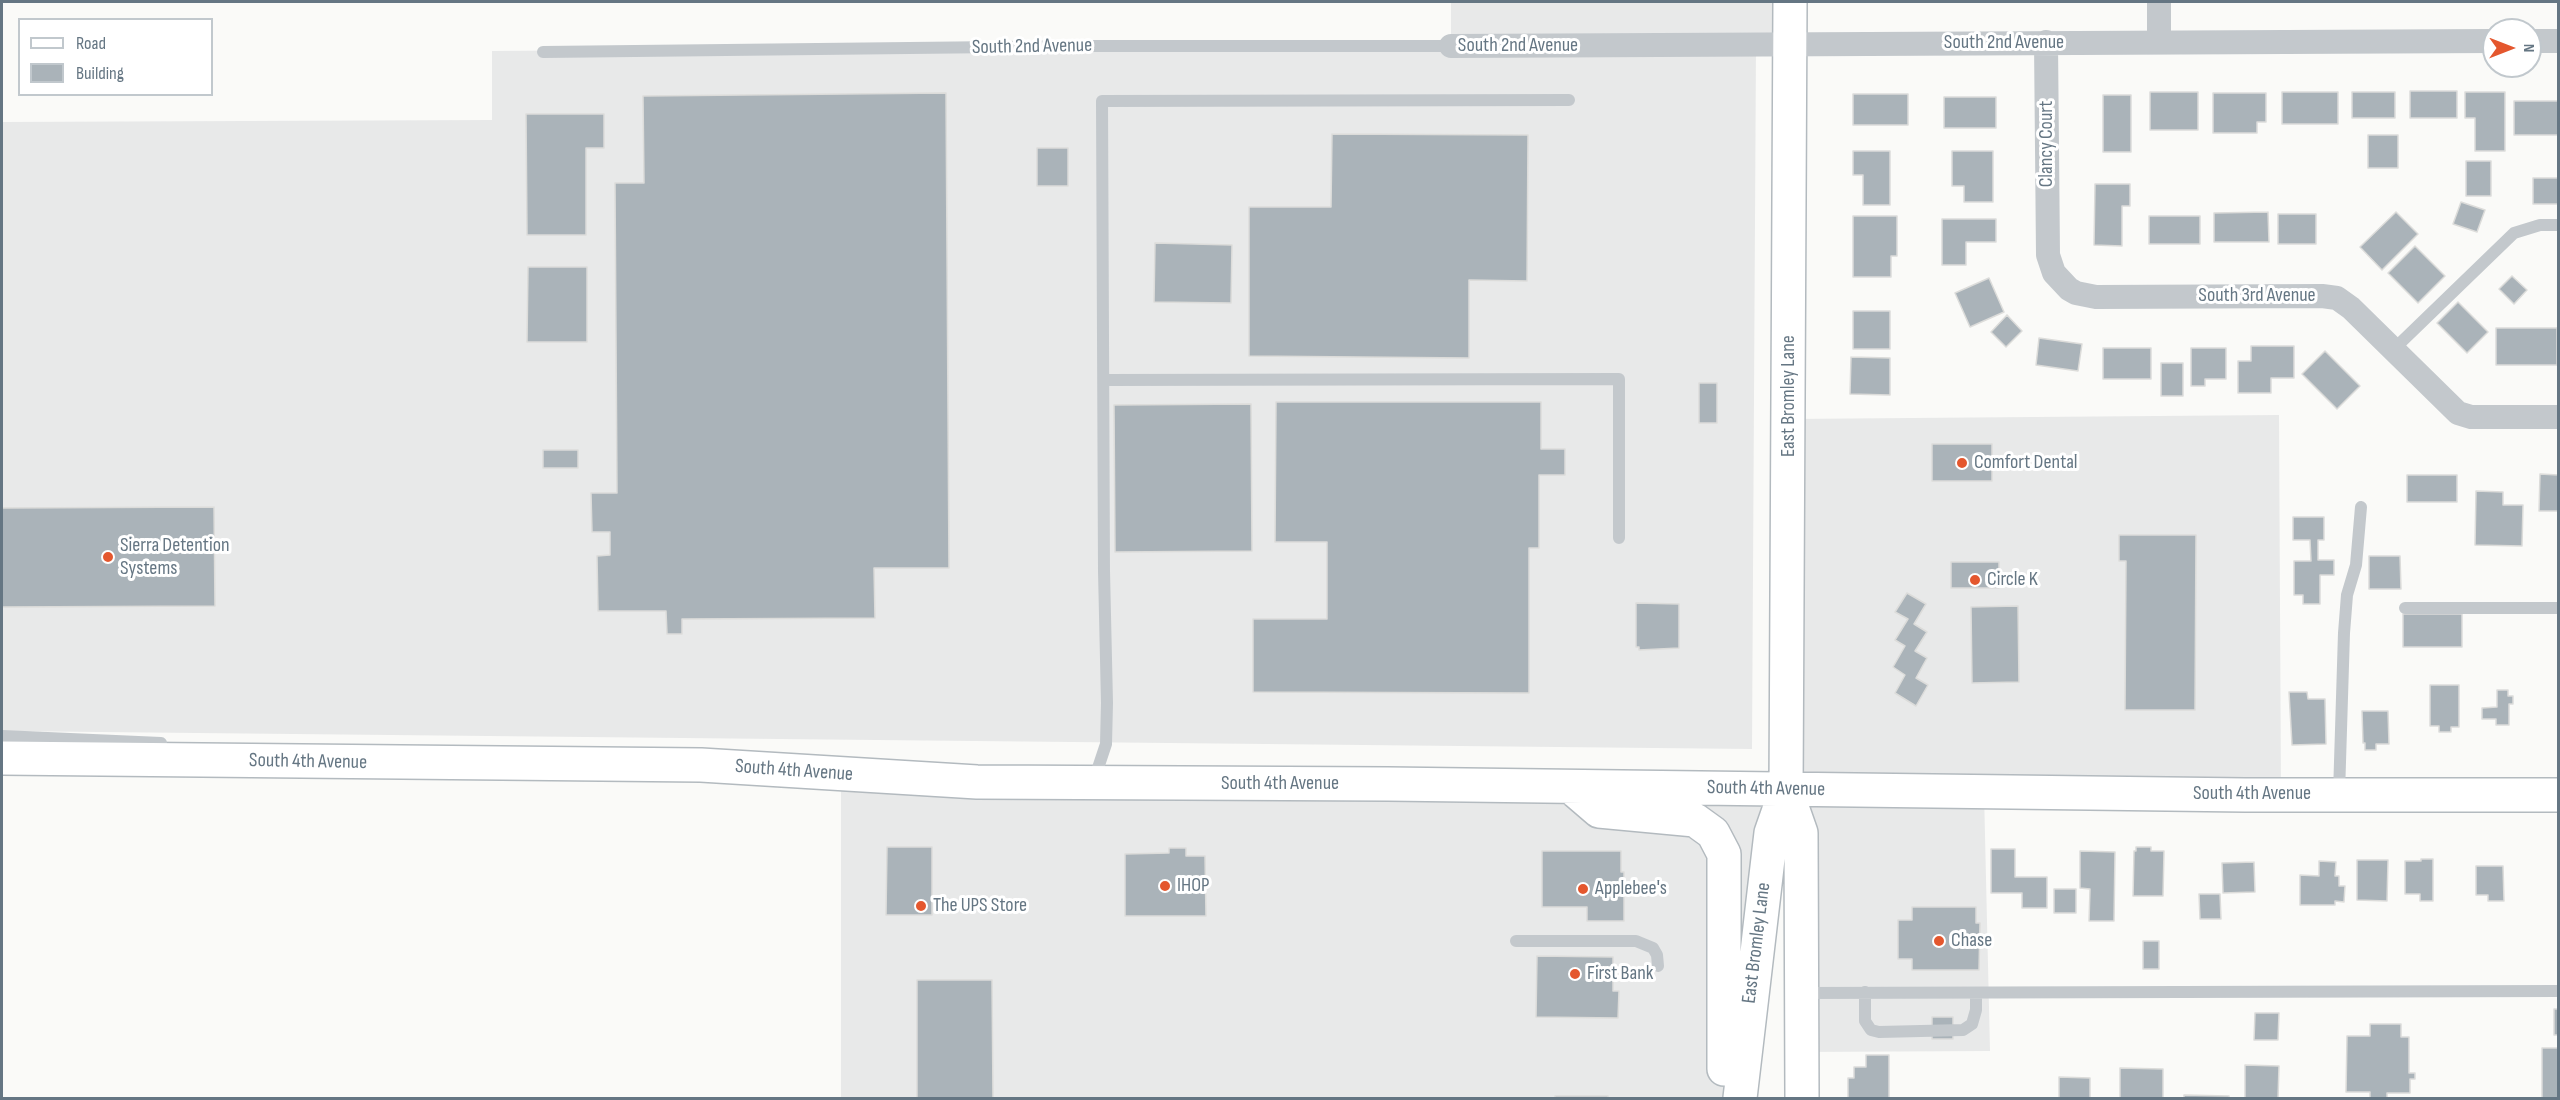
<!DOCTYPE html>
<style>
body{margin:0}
#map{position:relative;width:2560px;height:1100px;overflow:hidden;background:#fafaf8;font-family:"Sofia Sans Condensed",sans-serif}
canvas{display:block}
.frame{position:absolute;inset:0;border:3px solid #657683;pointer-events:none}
.legend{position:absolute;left:18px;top:18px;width:195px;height:78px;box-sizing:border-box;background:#fff;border:2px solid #c1c8cd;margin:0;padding:8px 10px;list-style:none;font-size:18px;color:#657683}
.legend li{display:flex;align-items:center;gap:12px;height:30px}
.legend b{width:30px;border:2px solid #c1c8cd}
.north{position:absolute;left:2482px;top:18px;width:60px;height:60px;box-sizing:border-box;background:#fff;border:2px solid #c1c8cd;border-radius:50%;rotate:90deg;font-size:16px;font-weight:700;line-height:24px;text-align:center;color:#657683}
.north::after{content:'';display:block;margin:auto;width:21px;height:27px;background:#e4572e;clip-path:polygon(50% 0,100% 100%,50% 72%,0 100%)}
</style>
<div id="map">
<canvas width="2560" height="1100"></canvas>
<div class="frame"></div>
<ul class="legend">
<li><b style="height:8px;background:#fff"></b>Road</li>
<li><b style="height:16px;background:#aab3b9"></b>Building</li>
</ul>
<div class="north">N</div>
</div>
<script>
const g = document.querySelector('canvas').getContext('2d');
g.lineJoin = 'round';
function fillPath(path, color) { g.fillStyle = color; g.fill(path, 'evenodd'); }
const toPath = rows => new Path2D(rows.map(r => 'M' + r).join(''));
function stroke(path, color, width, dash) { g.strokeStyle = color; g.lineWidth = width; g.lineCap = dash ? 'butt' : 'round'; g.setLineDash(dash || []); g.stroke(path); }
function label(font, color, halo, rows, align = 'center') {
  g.font = font + ' "Sofia Sans Condensed",sans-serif'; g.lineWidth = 6; g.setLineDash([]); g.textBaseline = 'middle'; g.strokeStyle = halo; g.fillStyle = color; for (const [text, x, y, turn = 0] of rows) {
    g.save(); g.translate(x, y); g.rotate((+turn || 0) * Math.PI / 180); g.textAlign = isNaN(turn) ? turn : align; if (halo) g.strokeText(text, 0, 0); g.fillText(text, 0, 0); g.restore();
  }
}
const built = toPath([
 [1451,2,1790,2,1790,44,1756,45,1752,749,2,731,2,122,492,120,492,51,1451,44],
 [2279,415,2281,795,1984,792,1990,1051,1802,1052,1787,791,1749,1098,841,1098,841,780,1786,790,1789,419]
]);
const building = toPath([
 [2410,91,2457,91,2457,118,2410,118,2410,91],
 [2150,92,2198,92,2198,130,2150,130,2150,92],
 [2282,92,2338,92,2338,124,2282,124,2282,92],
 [2352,92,2395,92,2395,118,2352,118,2352,92],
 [2465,92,2505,92,2505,151,2475,151,2475,118,2465,118,2465,92],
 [946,93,949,568,874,568,875,618,682,619,682,634,667,634,666,611,598,611,597,556,610,555,610,532,592,532,591,493,617,493,615,183,644,183,643,96,946,93],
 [2213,93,2266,93,2266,122,2257,122,2257,133,2213,133,2213,93],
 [1853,94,1908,94,1908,125,1853,125,1853,94],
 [2103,95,2131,95,2131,152,2103,152,2103,95],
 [1944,97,1996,97,1996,128,1944,128,1944,97],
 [2514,101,2558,101,2558,135,2514,135,2514,101],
 [526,114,604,114,604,148,586,148,586,235,527,235,526,114],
 [1332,134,1528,135,1527,281,1469,280,1469,358,1249,356,1249,207,1331,207,1332,134],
 [2368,135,2398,135,2398,168,2368,168,2368,135],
 [1037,148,1068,148,1068,186,1037,186,1037,148],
 [1853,151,1890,151,1890,205,1863,205,1863,175,1853,175,1853,151],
 [1952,151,1993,151,1993,202,1964,202,1964,186,1952,186,1952,151],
 [2466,161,2491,161,2491,196,2466,196,2466,161],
 [2533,178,2558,178,2558,204,2533,204,2533,178],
 [2095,184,2130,184,2130,206,2122,206,2122,246,2094,245,2095,184],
 [2461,202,2485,210,2477,232,2453,224,2461,202],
 [2268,212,2269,242,2214,242,2214,213,2268,212],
 [2396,212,2418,234,2382,270,2360,247,2396,212],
 [2278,214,2316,214,2316,244,2278,244,2278,214],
 [1853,216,1897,216,1897,256,1891,256,1891,277,1853,277,1853,216],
 [2149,216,2200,216,2200,244,2149,244,2149,216],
 [1942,219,1996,219,1996,242,1966,242,1966,265,1942,265,1942,219],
 [1155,243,1232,245,1231,303,1154,302,1155,243],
 [2415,246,2445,276,2418,303,2388,273,2415,246],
 [528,267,587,267,587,342,527,342,528,267],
 [2512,276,2527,290,2514,304,2499,289,2512,276],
 [1989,278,2004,312,1970,327,1955,293,1989,278],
 [2458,302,2488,332,2467,353,2437,323,2458,302],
 [1853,311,1890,311,1890,349,1853,349,1853,311],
 [2007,315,2022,331,2006,347,1991,332,2007,315],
 [2496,328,2557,328,2557,365,2496,365,2496,328],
 [2039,338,2082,344,2078,371,2036,365,2039,338],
 [2251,346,2294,346,2294,378,2271,378,2271,393,2238,393,2238,361,2251,361,2251,346],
 [2103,348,2151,348,2151,379,2103,379,2103,348],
 [2191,348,2226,348,2226,379,2205,379,2205,386,2191,386,2191,348],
 [2325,351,2360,386,2337,409,2302,374,2325,351],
 [1851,357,1890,358,1890,395,1850,394,1851,357],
 [2161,363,2183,363,2183,396,2161,396,2161,363],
 [1699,383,1717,383,1717,423,1699,423,1699,383],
 [1276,402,1541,402,1541,449,1565,449,1565,475,1539,475,1539,548,1529,548,1529,693,1253,692,1253,619,1327,619,1327,542,1275,542,1276,402],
 [1251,404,1252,551,1115,552,1114,405,1251,404],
 [1932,444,1992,444,1992,481,1932,481,1932,444],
 [543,450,578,450,578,468,543,468,543,450],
 [2540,474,2558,475,2558,511,2539,511,2540,474],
 [2407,475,2457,475,2457,502,2407,502,2407,475],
 [2476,491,2503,492,2503,505,2523,505,2522,546,2475,545,2476,491],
 [214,507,215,606,2,607,2,508,214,507],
 [2293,517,2324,517,2324,540,2318,540,2318,560,2334,560,2334,575,2320,575,2320,604,2303,604,2303,595,2294,595,2294,561,2311,561,2310,540,2293,540,2293,517],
 [2119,535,2196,535,2195,710,2125,710,2126,561,2119,561,2119,535],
 [2369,556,2400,556,2401,589,2369,589,2369,556],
 [1951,562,1999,562,1999,588,1951,588,1951,562],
 [1907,593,1926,604,1914,624,1927,632,1915,651,1927,658,1916,678,1928,685,1916,706,1895,693,1905,675,1893,667,1905,646,1895,640,1908,619,1895,612,1907,593],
 [1636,603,1679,604,1679,648,1639,650,1639,647,1636,647,1636,603],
 [2018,606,2019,682,1972,683,1971,607,2018,606],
 [2403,614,2462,614,2462,647,2403,647,2403,614],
 [2430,685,2459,685,2459,727,2451,727,2451,732,2439,732,2439,726,2430,726,2430,685],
 [2497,690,2508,690,2508,696,2513,696,2513,704,2509,704,2509,725,2496,725,2496,719,2482,719,2482,708,2497,707,2497,690],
 [2289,692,2307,692,2308,699,2325,699,2326,744,2292,745,2289,692],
 [2362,711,2388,711,2389,744,2376,744,2376,750,2365,750,2365,743,2363,743,2362,711],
 [887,847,932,847,932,915,886,915,887,847],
 [2136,847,2151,847,2151,851,2164,851,2163,896,2133,896,2134,851,2136,851,2136,847],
 [1169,848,1186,848,1186,856,1205,856,1206,916,1125,916,1125,854,1169,853,1169,848],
 [1991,849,2015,849,2015,877,2047,877,2047,908,2022,908,2022,893,1991,893,1991,849],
 [1542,851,1621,851,1621,872,1624,872,1624,921,1587,921,1587,907,1542,907,1542,851],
 [2080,851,2115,852,2114,921,2089,921,2090,889,2080,888,2080,851],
 [2421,859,2433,859,2433,901,2420,901,2420,894,2405,894,2405,861,2421,861,2421,859],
 [2357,860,2388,860,2387,901,2357,900,2357,860],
 [2319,861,2336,862,2335,876,2339,876,2339,886,2345,886,2344,902,2335,901,2335,905,2300,905,2300,875,2319,876,2319,861],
 [2254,862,2255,892,2223,893,2222,863,2254,862],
 [2476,866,2503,866,2504,901,2488,901,2488,895,2476,895,2476,866],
 [2054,889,2076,889,2076,913,2054,913,2054,889],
 [2199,894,2220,894,2221,919,2200,919,2199,894],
 [1912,907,1976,907,1976,923,1980,923,1979,970,1912,970,1912,959,1898,959,1898,920,1912,920,1912,907],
 [2143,941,2159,941,2159,969,2143,969,2143,941],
 [1537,956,1613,957,1613,991,1619,991,1618,1018,1536,1017,1537,956],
 [917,980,992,980,993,1098,917,1098,917,980],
 [2554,1009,2558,1009,2558,1035,2554,1035,2554,1009],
 [2255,1013,2279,1013,2278,1040,2254,1040,2255,1013],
 [1932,1017,1953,1017,1953,1039,1932,1039,1932,1017],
 [2370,1024,2401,1024,2401,1037,2409,1037,2409,1073,2415,1073,2415,1079,2410,1079,2410,1093,2387,1093,2387,1098,2370,1098,2370,1092,2346,1092,2347,1036,2370,1036,2370,1024],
 [2542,1048,2558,1048,2558,1098,2542,1098,2542,1048],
 [1866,1055,1889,1055,1889,1098,1848,1098,1848,1078,1854,1078,1854,1067,1866,1067,1866,1055],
 [2245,1065,2279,1066,2278,1098,2245,1098,2245,1065],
 [2120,1068,2163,1069,2163,1098,2120,1098,2120,1068],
 [2059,1077,2090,1078,2090,1098,2059,1098,2059,1077],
 [2184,1095,2229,1096,2229,1098,2184,1098,2184,1095],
 [1555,1096,1608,1096,1608,1098,1555,1098,1555,1096]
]);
const lane = toPath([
 [543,52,1092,46,1451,46],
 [2393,350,2514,233,2540,225,2558,225],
 [1105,380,1619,379,1619,538],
 [2405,608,2558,608],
 [2,736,161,743],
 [1094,780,1106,744,1107,703,1104,571,1102,101,1569,100],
 [2339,794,2344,633,2347,595,2356,565,2361,507],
 [1516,941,1636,941,1653,948,1657,955,1658,966],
 [1865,992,1865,1021,1871,1030,1879,1032,1963,1030,1972,1024,1976,1010,1976,993],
 [1803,993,2558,991]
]);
const street = toPath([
 [2530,41,2558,41],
 [2046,42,2048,255,2054,273,2069,289,2076,293,2096,297,2322,296,2337,298,2351,308,2458,413,2471,417,2558,417],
 [2159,42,2159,2],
 [1451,46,2494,41]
]);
const secondary = toPath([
 [2,758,701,765,977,782,1388,784,2245,795,2558,795],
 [1571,787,1599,811,1695,820,1713,833,1724,854,1724,1069],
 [1786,790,1801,833,1802,1098],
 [1740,1098,1771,833,1786,790,1790,2]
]);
const markers = [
 [1962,463,6,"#e4572e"],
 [108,557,6,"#e4572e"],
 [1975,580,6,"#e4572e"],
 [1165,886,6,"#e4572e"],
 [1583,889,6,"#e4572e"],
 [921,906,6,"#e4572e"],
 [1939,941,6,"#e4572e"],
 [1575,974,6,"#e4572e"]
];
const streetNames = [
 ["South 2nd Avenue",2004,43],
 ["South 2nd Avenue",1518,46],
 ["South 2nd Avenue",1032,47,-1],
 ["Clancy Court",2047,144,-90],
 ["South 3rd Avenue",2257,296],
 ["East Bromley Lane",1789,396,-90],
 ["South 4th Avenue",308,762,1],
 ["South 4th Avenue",794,771,4],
 ["South 4th Avenue",1280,784],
 ["South 4th Avenue",1766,789,1],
 ["South 4th Avenue",2252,794],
 ["East Bromley Lane",1757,943,-83]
];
const poiNames = [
 ["Comfort Dental",1974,463],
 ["Sierra Detention",120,546],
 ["Systems",120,569],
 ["Circle K",1987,580],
 ["IHOP",1177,886],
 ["Applebee's",1595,889],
 ["The UPS Store",933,906],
 ["Chase",1951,941],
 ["First Bank",1587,974]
];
fillPath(built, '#e8e9e9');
fillPath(building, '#aab3b9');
stroke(building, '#dcdcda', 1.5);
stroke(secondary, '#b3babf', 36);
stroke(lane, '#c3c8cc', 12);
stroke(street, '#c3c8cc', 24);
stroke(secondary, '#fff', 33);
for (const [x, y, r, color] of markers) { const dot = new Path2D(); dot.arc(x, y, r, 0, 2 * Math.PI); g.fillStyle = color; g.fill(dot); stroke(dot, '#fff', 2); }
label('20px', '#657683', '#fff', streetNames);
label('20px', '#657683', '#fff', poiNames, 'left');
</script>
